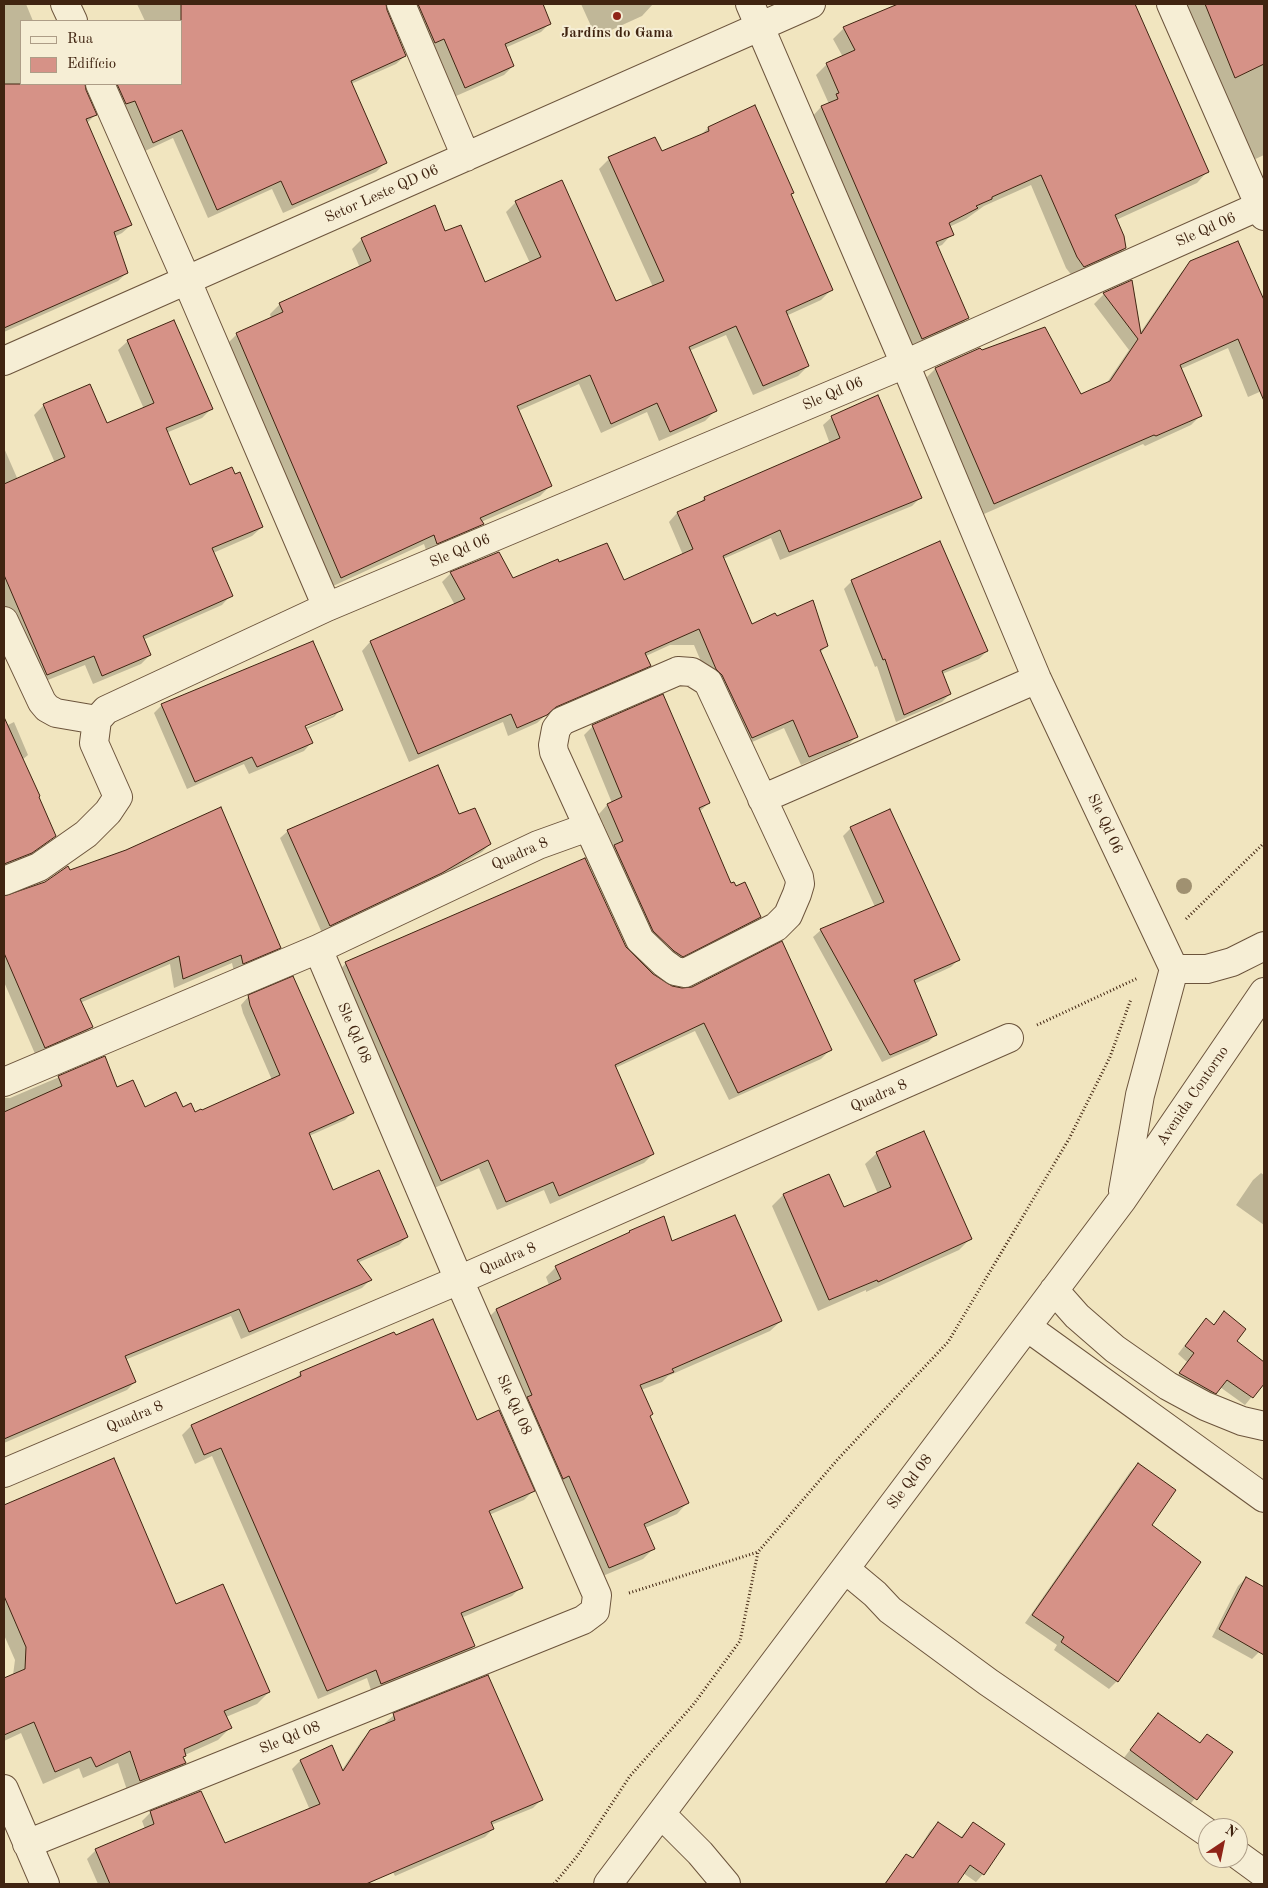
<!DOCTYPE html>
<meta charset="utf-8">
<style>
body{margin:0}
#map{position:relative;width:1268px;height:1888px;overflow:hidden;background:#f1e5bf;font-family:"Old Standard TT",serif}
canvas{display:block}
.frame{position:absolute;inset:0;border:5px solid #402411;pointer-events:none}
.legend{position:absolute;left:20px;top:20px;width:162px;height:65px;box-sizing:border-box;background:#f6eed5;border:1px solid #ad9d87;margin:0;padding:6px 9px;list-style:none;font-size:15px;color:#402411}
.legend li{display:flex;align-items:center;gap:10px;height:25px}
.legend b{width:25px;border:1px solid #ad9d87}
.north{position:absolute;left:1198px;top:1818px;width:50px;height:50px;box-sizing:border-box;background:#f6eed5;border:1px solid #ad9d87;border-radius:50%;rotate:34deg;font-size:14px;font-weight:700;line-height:20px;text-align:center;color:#402411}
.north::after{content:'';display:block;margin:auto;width:18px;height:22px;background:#8f2418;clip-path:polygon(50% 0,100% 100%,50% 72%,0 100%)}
</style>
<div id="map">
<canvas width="1268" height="1888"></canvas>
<div class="frame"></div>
<ul class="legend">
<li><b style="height:6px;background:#f6eed5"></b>Rua</li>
<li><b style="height:14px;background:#d69287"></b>Edifício</li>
</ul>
<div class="north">N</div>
</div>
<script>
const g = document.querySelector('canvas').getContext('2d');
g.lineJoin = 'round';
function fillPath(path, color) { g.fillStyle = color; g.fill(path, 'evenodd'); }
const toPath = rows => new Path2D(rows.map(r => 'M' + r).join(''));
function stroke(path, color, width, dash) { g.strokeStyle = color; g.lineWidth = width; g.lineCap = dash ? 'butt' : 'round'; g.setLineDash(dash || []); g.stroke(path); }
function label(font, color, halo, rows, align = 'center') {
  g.font = font + ' "Old Standard TT",serif'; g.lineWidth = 4; g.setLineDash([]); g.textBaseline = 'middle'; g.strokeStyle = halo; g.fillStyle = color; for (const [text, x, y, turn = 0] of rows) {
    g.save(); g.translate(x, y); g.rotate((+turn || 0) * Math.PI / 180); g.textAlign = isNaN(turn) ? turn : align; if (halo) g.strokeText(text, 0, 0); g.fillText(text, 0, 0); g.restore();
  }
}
const shadow = toPath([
 [4,4,26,4,33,21,21,21,21,84,83,84,84,91,95,115,87,123,131,225,122,233,114,237,127,273,118,281,4,332,4,88,5,88,4,84],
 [137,4,385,4,385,10,405,56,396,64,351,84,385,163,376,172,283,213,272,189,208,218,173,138,145,151,126,109,117,112,104,84,181,84,181,21,145,21],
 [405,4,542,4,550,23,541,32,505,48,513,66,504,75,456,96,435,47,426,51],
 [581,4,653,4,642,16,596,37],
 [908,4,1134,4,1207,172,1197,183,1116,220,1125,248,1114,259,1073,277,1066,268,1031,185,984,206,966,219,949,227,952,234,942,245,937,247,967,318,957,329,911,349,811,118,821,107,829,104,816,75,827,64,843,57,833,39,844,28,890,8,891,11],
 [1182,4,1264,4,1264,155,1249,162],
 [708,128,793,192,790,195,831,290,821,300,786,316,808,366,798,376,753,395,726,335,689,351,715,411,705,421,659,441,647,412,601,433,579,384,518,411,551,485,540,496,481,522,482,524,472,534,427,553,424,544,331,587,227,344,237,334,271,318,270,314,280,304,360,268,352,249,362,239,445,233,485,283,530,263,506,212,516,202,615,303,653,287,599,169,609,159,661,152,700,136],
 [1237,243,1264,303,1264,390,1248,397,1228,348,1181,369,1201,415,1191,425,1145,446,1143,444,984,514,925,379,935,369,1081,395,1106,384,1129,350,1094,304,1104,294,1140,333,1181,273,1191,262],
 [128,341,211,409,202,418,166,433,189,487,262,527,252,536,213,553,231,595,222,605,143,640,150,655,141,664,93,684,85,665,38,684,4,605,4,448,18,480,55,463,34,415,43,406,89,386,106,425,144,409,118,350],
 [832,417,921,497,912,506,780,560,771,538,723,559,751,625,826,646,820,653,857,736,848,745,801,765,784,728,743,746,708,678,694,645,670,645,646,656,649,665,641,674,546,715,537,723,508,736,503,722,409,762,362,651,370,642,455,605,442,582,451,573,513,580,559,564,623,582,683,555,669,522,677,513,699,504,704,498,830,444,823,425],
 [852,581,987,651,979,659,942,674,950,694,942,702,896,722,877,666,875,667,844,589],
 [162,705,341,709,334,717,305,730,311,743,304,751,249,774,244,764,187,789,154,713],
 [334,712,334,715,300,730,299,727],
 [4,722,6,726,14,722,28,755,22,760,54,836,45,845,21,862,4,869],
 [593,726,709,803,699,812,730,885,760,917,751,926,673,965,665,960,606,855,614,847,599,814,607,805,612,803,584,735],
 [851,828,959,959,951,967,914,984,936,1035,928,1042,882,1062,813,937,821,930,875,907,843,836],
 [288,831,490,844,482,852,433,881,322,933,280,838],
 [69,872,280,947,271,956,234,972,232,963,174,988,170,964,80,1003,91,1027,82,1036,36,1056,4,982,4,897,10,897],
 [625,948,652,975,671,988,830,1050,821,1059,729,1100,695,1031,615,1068,653,1154,644,1163,550,1204,544,1190,497,1210,479,1168,432,1189,338,972,346,963],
 [249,996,353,1112,345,1120,309,1136,332,1192,407,1237,399,1245,357,1263,370,1280,362,1288,241,1339,231,1316,125,1360,135,1382,127,1390,4,1443,4,1252,9,1249,4,1237,4,1098,10,1098,104,1058,116,1089,145,1109,182,1108,194,1114,201,1112,272,1080,243,1013,241,1005],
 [877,1153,970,1239,959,1250,866,1292,866,1290,818,1311,772,1206,783,1195,829,1176,844,1209,878,1194,865,1164],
 [1261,1173,1264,1175,1264,1225,1236,1205,1253,1180],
 [663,1218,671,1243,781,1321,770,1331,668,1376,662,1382,641,1390,652,1414,649,1417,687,1503,677,1514,645,1528,654,1548,643,1559,598,1578,486,1320,496,1310,549,1285,546,1277,556,1267,626,1235,630,1232],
 [1224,1313,1235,1342,1264,1364,1264,1382,1245,1405,1220,1387,1208,1401,1173,1382,1187,1362,1178,1354,1198,1328,1206,1320,1213,1325],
 [301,1373,476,1422,533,1491,524,1500,489,1515,521,1587,512,1596,461,1618,474,1646,465,1655,372,1693,367,1678,318,1699,212,1456,195,1464,182,1435,191,1426,292,1382],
 [1138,1464,1150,1526,1117,1681,1109,1689,1054,1650,1057,1645,1025,1623,1130,1472],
 [49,1489,269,1692,257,1704,226,1717,230,1728,218,1740,185,1755,182,1758,185,1763,172,1775,128,1793,118,1763,83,1778,79,1768,43,1784,21,1733,4,1741,4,1679,13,1675,15,1660,4,1635,4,1507],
 [1246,1578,1264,1588,1264,1643,1259,1652,1252,1659,1212,1637,1238,1586],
 [1158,1714,1199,1743,1207,1735,1231,1753,1188,1807,1123,1759],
 [394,1715,541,1800,533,1808,491,1825,493,1829,485,1837,395,1876,392,1870,368,1884,98,1884,87,1859,95,1851,145,1829,142,1821,151,1812,224,1844,310,1810,292,1769,300,1761,331,1747,342,1770,362,1740,371,1731,386,1725,385,1723],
 [938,1823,960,1838,973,1824,983,1874,976,1882,963,1873,955,1884,884,1884,906,1855,912,1859,930,1831]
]);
const building = toPath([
 [181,4,386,4,387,10,406,56,351,81,387,163,292,205,281,181,217,210,182,130,153,143,135,101,126,104,117,84,181,84,181,4],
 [418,4,543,4,551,24,505,44,514,66,465,88,444,39,435,43,418,4],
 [898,4,1135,4,1209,172,1115,215,1124,236,1126,248,1084,267,1077,257,1041,175,992,197,992,199,976,206,978,208,949,223,954,235,936,242,969,318,922,339,821,106,838,99,836,94,839,93,826,63,855,50,843,27,898,4],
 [1205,4,1264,4,1264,64,1235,78,1205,4],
 [4,84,85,84,86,90,97,115,86,119,132,225,114,232,128,273,4,328,4,84],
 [755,105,794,193,791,194,833,290,786,311,809,366,763,386,736,326,689,347,717,411,670,432,657,403,611,424,590,375,517,406,552,486,480,518,484,524,437,544,434,535,341,578,236,333,283,312,279,303,371,261,361,238,435,205,445,231,461,225,485,282,541,257,515,201,562,180,616,301,664,281,608,157,655,137,662,151,709,131,708,127,755,105],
 [1238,241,1264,300,1264,401,1238,339,1180,365,1202,416,1156,436,1154,435,994,504,935,368,980,348,982,350,1045,327,1081,394,1110,381,1138,339,1103,293,1132,280,1141,334,1190,261,1238,241],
 [174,320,213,409,166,428,190,485,232,467,235,474,240,472,263,527,212,548,233,596,143,636,151,655,102,676,94,656,47,675,4,575,4,484,65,457,43,404,90,384,107,423,154,403,127,340,174,320],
 [878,395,922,498,789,552,780,530,723,556,752,624,775,613,777,616,813,600,828,646,820,650,858,737,809,757,793,720,752,738,722,675,716,669,699,629,645,653,651,666,556,707,547,715,517,728,511,714,418,754,370,641,465,599,450,572,499,552,513,578,558,559,559,562,607,543,624,580,693,549,677,512,705,500,704,497,840,438,831,416,878,395],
 [940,541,988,651,942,671,951,694,904,715,885,659,883,660,851,580,940,541],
 [313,641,343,710,305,726,313,743,257,767,252,757,195,782,161,704,313,641],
 [663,694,710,803,699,808,731,883,734,882,736,886,745,882,761,917,683,957,674,951,653,931,614,845,623,841,607,804,622,797,592,725,663,694],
 [4,717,40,796,39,797,56,836,32,853,4,864,4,717],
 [438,765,459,814,475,808,491,844,442,873,330,926,287,830,438,765],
 [221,807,281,948,243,964,241,955,183,979,179,956,80,999,93,1027,45,1048,4,953,4,896,45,882,68,866,70,870,126,850,221,807],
 [890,809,960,960,914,980,937,1035,890,1055,820,929,884,902,850,827,890,809],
 [585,858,626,947,653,974,672,986,682,988,692,987,782,941,832,1050,738,1093,704,1023,615,1065,654,1154,559,1196,553,1182,506,1202,488,1160,441,1181,345,962,585,858],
 [293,976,354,1113,309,1133,333,1190,379,1170,408,1237,357,1260,372,1280,249,1332,239,1309,125,1356,136,1382,4,1439,4,1112,62,1086,58,1076,105,1056,117,1087,133,1080,145,1107,176,1092,183,1107,191,1103,195,1112,201,1109,202,1110,280,1075,250,1005,248,995,293,976],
 [924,1131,972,1239,878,1282,877,1280,829,1300,783,1194,829,1174,844,1207,891,1187,876,1152,924,1131],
 [735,1215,782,1321,672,1369,674,1372,640,1385,653,1414,650,1416,689,1503,644,1524,655,1549,609,1568,569,1476,563,1479,527,1397,532,1395,496,1309,561,1279,555,1266,630,1232,629,1231,664,1216,672,1241,735,1215],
 [1224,1311,1246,1329,1237,1341,1264,1362,1264,1384,1253,1398,1227,1380,1216,1394,1179,1373,1194,1353,1185,1346,1206,1318,1214,1325,1224,1311],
 [433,1319,477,1420,499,1410,535,1491,489,1511,523,1588,461,1613,475,1646,381,1684,376,1670,327,1691,221,1448,204,1455,191,1425,301,1376,300,1372,394,1332,396,1335,433,1319],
 [114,1458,176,1604,223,1584,270,1692,224,1711,232,1728,184,1749,186,1756,183,1757,186,1763,140,1781,130,1751,96,1767,91,1757,55,1772,34,1722,4,1735,4,1678,25,1669,26,1647,4,1596,4,1505,114,1458],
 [1138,1463,1176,1490,1152,1525,1201,1562,1118,1682,1061,1642,1064,1637,1032,1615,1138,1463],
 [1246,1577,1264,1587,1264,1655,1219,1629,1246,1577],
 [488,1675,543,1800,491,1822,494,1829,366,1884,110,1884,95,1849,154,1824,150,1811,201,1791,225,1843,320,1804,300,1760,332,1745,343,1771,370,1730,395,1720,393,1713,488,1675],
 [1158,1713,1200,1743,1207,1734,1233,1752,1197,1800,1130,1750,1158,1713],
 [938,1822,962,1838,973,1822,1005,1844,984,1875,970,1865,957,1884,885,1884,906,1854,913,1858,938,1822]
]);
const path = toPath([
 [1186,919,1264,843],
 [1037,1025,1138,978],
 [629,1593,758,1552],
 [554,1884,578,1855,630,1776,693,1705,740,1641,758,1552,838,1459,948,1342,1069,1139,1110,1057,1131,999]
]);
const minor = toPath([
 [65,4,73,21],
 [401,4,466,157],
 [750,4,905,364,1037,679,1174,969],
 [1171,4,1264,216],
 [100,84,187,281,327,607],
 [4,361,811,4],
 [4,621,42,702,47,708,56,713,97,720],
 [678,671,692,672,708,682,799,877,800,884,797,894,788,915,776,927,685,973,675,971,664,963,640,940,554,752,553,745,556,729,562,721,678,671],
 [762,799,1037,679],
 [4,881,39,867,86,834,108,812,118,797,94,743,97,720,106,710,327,607,905,364,1264,204],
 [318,949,538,845,588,827],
 [4,1082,318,949,459,1280,597,1595,595,1611,583,1620,27,1844],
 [1123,1191,1140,1095,1174,969,1207,969,1232,962,1264,946],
 [1054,1290,1077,1316,1115,1349,1168,1386,1205,1406,1242,1421,1264,1426],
 [1027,1327,1264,1498],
 [4,1473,459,1280,1009,1038],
 [845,1569,875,1594,890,1610,988,1682,1208,1833],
 [4,1789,45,1884],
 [661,1814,700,1853,726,1884],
 [1238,1855,1264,1874],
 [608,1884,1122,1200,1264,992]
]);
const trees = [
 [1184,886]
];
const markers = [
 [617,16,5,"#8f2418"]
];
const poiNames = [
 ["Jardíns do Gama",617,33]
];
const streetNames = [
 ["Setor Leste QD 06",382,194,-24],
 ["Sle Qd 06",1206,230,-24],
 ["Sle Qd 06",833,394,-23],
 ["Sle Qd 06",460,551,-23],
 ["Sle Qd 06",1105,824,65],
 ["Quadra 8",520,854,-24],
 ["Sle Qd 08",354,1033,67],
 ["Quadra 8",879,1096,-24],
 ["Avenida Contorno",1193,1096,-56],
 ["Quadra 8",508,1259,-24],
 ["Sle Qd 08",514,1405,66],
 ["Quadra 8",135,1417,-23],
 ["Sle Qd 08",910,1482,-53],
 ["Sle Qd 08",290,1738,-22]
];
fillPath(shadow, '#0003');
fillPath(building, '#d69287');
stroke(building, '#402411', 1);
stroke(minor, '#6c543c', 30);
stroke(path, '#402411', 3, [1, 2.5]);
stroke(minor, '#f6eed5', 28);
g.fillStyle = '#a09171';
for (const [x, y] of trees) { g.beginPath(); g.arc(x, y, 8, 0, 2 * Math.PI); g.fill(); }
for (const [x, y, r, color] of markers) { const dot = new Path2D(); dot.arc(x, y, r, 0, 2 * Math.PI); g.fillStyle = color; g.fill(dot); stroke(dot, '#f6eed5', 2); }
label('bold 15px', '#402411', '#f6eed5', poiNames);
label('15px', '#402411', '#f6eed5', streetNames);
</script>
